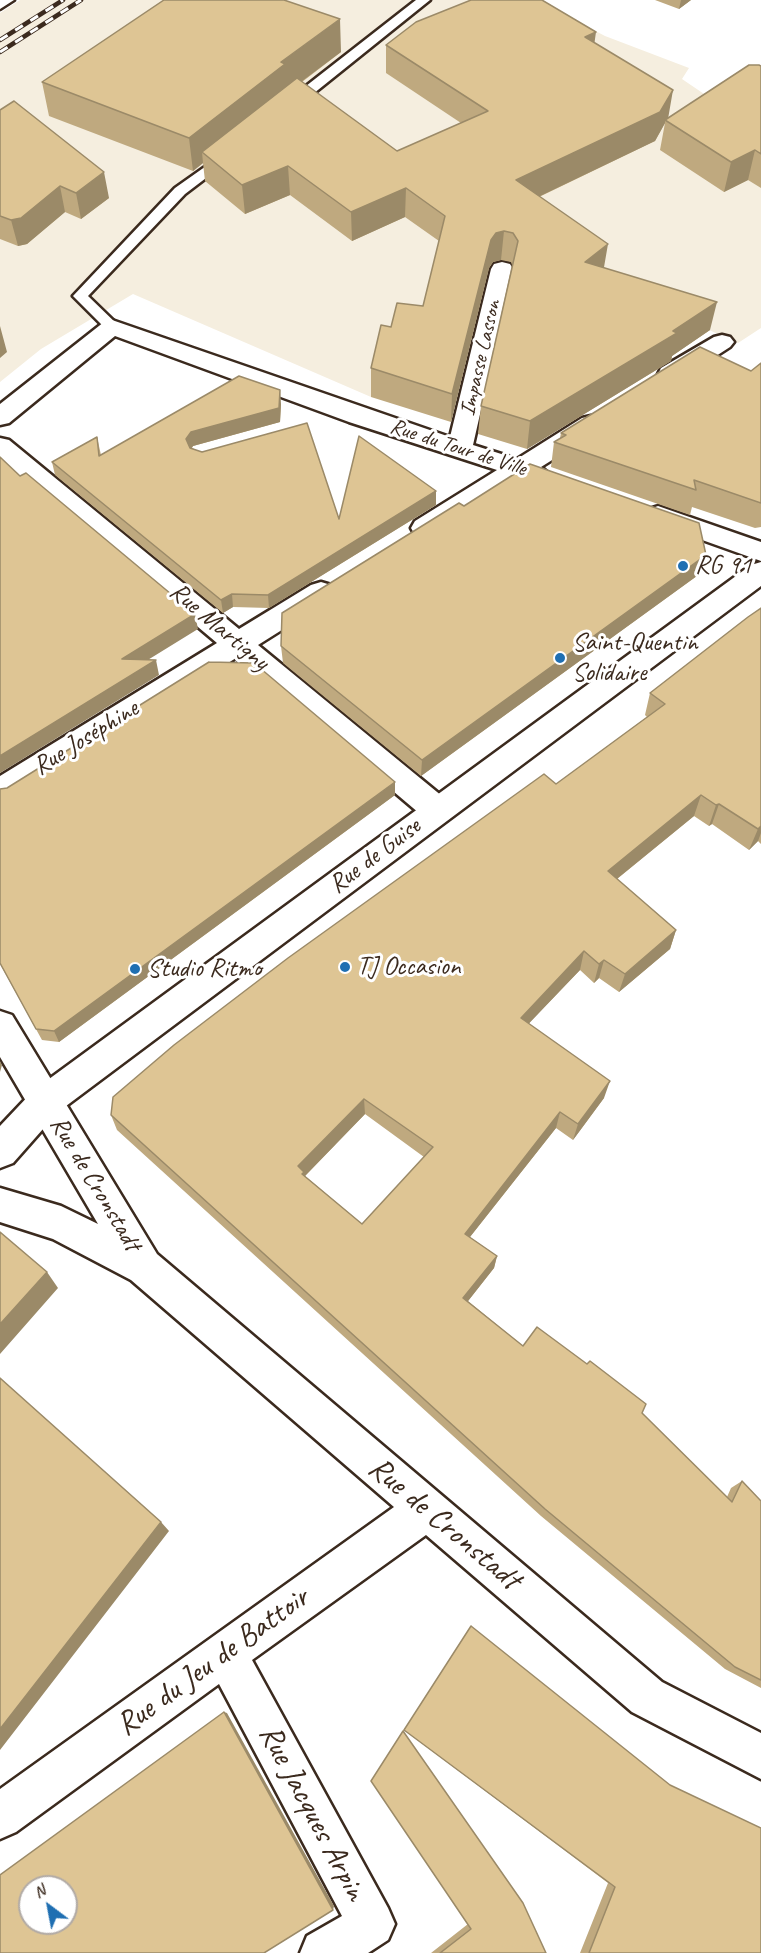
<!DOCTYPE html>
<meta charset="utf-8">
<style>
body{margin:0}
#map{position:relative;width:761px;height:1953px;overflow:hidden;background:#fff;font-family:Caveat,sans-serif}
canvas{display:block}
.north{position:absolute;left:18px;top:1875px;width:60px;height:60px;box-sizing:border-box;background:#fff;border:2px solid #b1aaa5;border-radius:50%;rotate:328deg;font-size:16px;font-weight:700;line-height:24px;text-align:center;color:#3b2a1e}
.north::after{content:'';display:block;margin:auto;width:21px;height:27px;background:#1f6fb2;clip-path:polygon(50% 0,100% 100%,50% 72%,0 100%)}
</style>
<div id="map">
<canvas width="761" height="1953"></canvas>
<div class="north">N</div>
</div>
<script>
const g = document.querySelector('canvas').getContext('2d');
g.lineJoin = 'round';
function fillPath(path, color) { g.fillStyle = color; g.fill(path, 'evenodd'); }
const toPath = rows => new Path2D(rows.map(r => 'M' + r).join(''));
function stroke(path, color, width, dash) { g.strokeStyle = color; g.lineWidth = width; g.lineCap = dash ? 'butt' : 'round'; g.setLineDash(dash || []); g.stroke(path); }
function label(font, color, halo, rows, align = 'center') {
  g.font = font + ' Caveat,sans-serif'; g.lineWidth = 6; g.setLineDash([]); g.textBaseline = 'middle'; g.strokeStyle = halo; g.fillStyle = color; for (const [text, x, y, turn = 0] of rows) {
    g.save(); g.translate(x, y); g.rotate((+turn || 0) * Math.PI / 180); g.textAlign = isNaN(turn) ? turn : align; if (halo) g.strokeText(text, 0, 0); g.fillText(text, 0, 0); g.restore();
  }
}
const built = toPath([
 [20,0,536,0,605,36,689,68,682,79,710,98,761,118,761,328,738,343,709,330,444,245,422,334,386,330,371,397,133,294,41,349,0,382,0,13]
]);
const lane = toPath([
 [0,0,14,0,0,9,0,0],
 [416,0,430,0,293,110,283,110,283,104,416,0],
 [226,152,231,153,231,159,185,194,88,296,120,327,112,332,107,330,73,296,175,188,226,152]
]);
const street = toPath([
 [502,262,510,264,513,269,473,445,517,459,582,418,591,416,600,418,604,424,600,430,541,467,549,474,545,480,536,483,522,479,433,535,424,537,415,535,411,528,415,521,497,470,349,422,115,336,9,423,0,425,0,404,104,322,112,320,450,437,491,269,494,264,502,262],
 [722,335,730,337,734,342,730,347,679,380,670,382,661,380,658,374,661,368,714,337,722,335],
 [0,438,9,440,239,629,311,585,321,582,331,585,335,592,331,599,258,645,448,801,452,810,448,819,437,822,426,819,236,658,11,800,0,803,0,776,217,643,0,460,0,438],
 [658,506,761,542,761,561,649,521,645,515,649,509,658,506],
 [0,1011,12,1015,157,1254,662,1682,761,1733,761,1779,632,1712,426,1535,252,1660,388,1908,395,1924,388,1940,368,1953,300,1953,307,1936,342,1916,219,1684,16,1832,0,1839,0,1789,394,1507,131,1280,53,1239,0,1222,0,1188,61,1206,98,1224,0,1057,0,1011]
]);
const secondary = toPath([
 [761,562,761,586,58,1112,13,1163,0,1168,0,1126,34,1090,751,565,761,562]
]);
const rail = toPath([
 [0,40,63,0],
 [0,52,81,0]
]);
const wall = toPath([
 [655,0,691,0,679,9],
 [594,42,667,119,761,66,761,188,748,180,724,192,660,150,665,123,655,141,539,197,604,268,710,330,672,356,671,361,527,449,478,434,481,406,512,265,511,262,501,260,493,262,489,268,451,422,371,397,371,368,391,327,423,306,439,241,405,217,352,241,290,195,245,214,205,181,203,163,193,171,49,116,42,82,341,52,302,82,397,151,461,123,386,73,386,45],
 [0,110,109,198,81,219,65,212,27,244,18,246,0,239],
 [761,363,761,527,755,528,692,507,690,515,551,467,554,442,560,438,561,433,751,371],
 [281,404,280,422,193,446,192,448,339,519,436,491,436,505,269,608,233,607,223,613,55,475,52,462,97,437,101,455],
 [464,506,701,573,421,776,283,663,281,646],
 [761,608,761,844,758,841,749,850,712,824,709,826,694,816,617,879,676,930,670,949,619,992,599,978,594,983,580,970,528,1024,604,1098,573,1140,556,1128,470,1237,497,1256,494,1268,468,1301,523,1346,642,1413,727,1497,731,1488,742,1481,761,1501,761,1688,725,1669,541,1516,117,1130,111,1115,647,717,645,715,650,693],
 [365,1114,424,1157,362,1224,305,1176],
 [0,789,395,795,59,1042,42,1040,0,964],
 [469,1629,761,1953,580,1953,608,1883,404,1730],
 [468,1924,546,1953,431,1953]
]);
const shadedWall = toPath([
 [681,0,691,0,679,9],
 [340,19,341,52,286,93,202,152,203,163,193,171,189,138,281,62],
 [596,32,592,60,585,37],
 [673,90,668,119,665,120,665,123,655,141,513,209,516,180],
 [755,150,748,180,724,192,731,162],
 [288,166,290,195,245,214,242,185],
 [104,172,109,198,81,219,76,193],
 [60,186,65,212,27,244,18,246,11,220],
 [406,188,405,217,352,241,351,212],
 [504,231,501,260,493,262,489,268,451,422,452,394,491,240,496,233],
 [608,244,603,273,585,262],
 [717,302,710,330,672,356,671,361,527,449,530,421],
 [0,326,7,352,0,358],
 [280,390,281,404,280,422,193,446,188,453,186,439,191,432],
 [436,491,436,505,269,608,268,595],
 [706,555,701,573,421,776,422,760],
 [232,594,233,607,223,613,221,600],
 [195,614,198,629,125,674,122,659],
 [156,660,159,675,0,773,0,756],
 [395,782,395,795,59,1042,54,1031],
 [701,795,694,816,602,891,608,871],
 [719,804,712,824,709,826,716,805],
 [761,826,761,833,758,841,749,850,758,829],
 [676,930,670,949,619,992,625,974],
 [584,951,580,970,517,1036,521,1018],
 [604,960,599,978,594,983,599,964],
 [0,1061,2,1065,0,1072],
 [610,1081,604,1098,573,1140,578,1124],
 [364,1099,365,1114,305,1176,306,1187,298,1166],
 [560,1112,556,1128,462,1247,465,1234],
 [497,1256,494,1268,461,1310,463,1298],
 [47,1272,58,1288,0,1354,0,1324],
 [161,1522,169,1531,0,1750,0,1729],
 [224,1712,227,1713,334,1906,333,1910]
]);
const building = toPath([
 [164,0,284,0,340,19,281,62,285,64,189,138,42,82,164,0],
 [471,0,542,0,596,32,585,37,673,90,660,112,516,180,608,244,585,262,717,302,673,331,677,333,530,421,481,406,518,241,513,233,504,231,496,233,491,240,452,394,371,368,381,325,391,327,397,303,423,306,445,216,406,188,351,212,288,166,242,185,202,152,297,78,397,151,488,111,386,45,416,22,471,0],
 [749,65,759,65,761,66,761,154,755,150,731,162,665,120,749,65],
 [14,101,104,172,76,193,60,186,21,218,11,220,0,216,0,110,14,101],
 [700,347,751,371,761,363,761,503,694,480,696,490,554,442,566,435,561,433,700,347],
 [239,376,280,390,279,408,191,432,186,439,190,448,202,452,307,423,339,519,359,436,436,491,268,595,232,594,221,600,52,462,97,437,99,456,239,376],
 [0,457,20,476,26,473,195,614,122,659,156,660,0,756,0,457],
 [530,464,699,523,706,555,422,760,281,646,282,613,459,503,464,506,530,464],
 [761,608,761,826,758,829,719,804,716,805,701,795,608,871,676,930,625,974,604,960,599,964,584,951,521,1018,610,1081,578,1124,560,1112,465,1234,497,1256,463,1298,523,1346,537,1327,587,1364,590,1361,646,1404,642,1413,732,1502,742,1481,761,1501,761,1680,735,1667,545,1509,111,1115,113,1097,174,1045,288,958,544,774,556,784,665,704,650,693,748,617,761,608],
 [364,1099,433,1147,362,1224,302,1174,304,1172,298,1166,364,1099],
 [209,662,254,663,395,782,54,1031,36,1029,0,963,0,789,7,788,209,662],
 [0,1232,47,1272,0,1324,0,1232],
 [0,1378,161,1522,0,1729,0,1378],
 [471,1626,670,1785,761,1828,761,1953,589,1953,615,1887,404,1730,471,1626],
 [224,1712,333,1910,264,1953,0,1953,0,1875,224,1712],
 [30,1887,66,1887,66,1923,30,1923,30,1887],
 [403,1731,523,1903,546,1953,440,1953,471,1929,371,1781,403,1731]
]);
const markers = [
 [683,566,6,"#1f6fb2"],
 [560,658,6,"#1f6fb2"],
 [345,967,6,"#1f6fb2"],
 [135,969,6,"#1f6fb2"]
];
const farStreetnames = [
 ["Impasse Lasson",481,358,-77],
 ["Rue du Tour de Ville",458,448,18]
];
const poiNames = [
 ["RG 91",695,566],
 ["Saint-Quentin",572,643],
 ["Solidaire",572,673],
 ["TJ Occasion",357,967],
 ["Studio Ritmo",147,969]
];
const streetNames = [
 ["Rue Martigny",219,627,40],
 ["Rue Joséphine",86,738,-32],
 ["Rue de Guise",375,856,-37],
 ["Rue de Cronstadt",95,1184,59]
];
const nearStreetnames = [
 ["Rue de Cronstadt",444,1524,40],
 ["Rue du Jeu de Battoir",213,1662,-36],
 ["Rue Jacques Arpin",312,1813,62]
];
fillPath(built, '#f5eedf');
stroke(lane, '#3b2a1e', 5);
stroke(street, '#3b2a1e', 5);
stroke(secondary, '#3b2a1e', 5);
fillPath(lane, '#fff');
fillPath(street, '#fff');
fillPath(secondary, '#fff');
stroke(rail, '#3b2a1e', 4.5);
stroke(rail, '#fff', 3, [9]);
fillPath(wall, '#bfa97f');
fillPath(shadedWall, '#9b8a68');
fillPath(building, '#dec594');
stroke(building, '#9b8a68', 1.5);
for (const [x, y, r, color] of markers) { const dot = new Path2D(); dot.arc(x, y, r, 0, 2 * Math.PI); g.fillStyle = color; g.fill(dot); stroke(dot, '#fff', 2); }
label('22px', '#3b2a1e', '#fff', farStreetnames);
label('26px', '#3b2a1e', '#fff', poiNames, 'left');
label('26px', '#3b2a1e', '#fff', streetNames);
label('32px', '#3b2a1e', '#fff', nearStreetnames);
</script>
